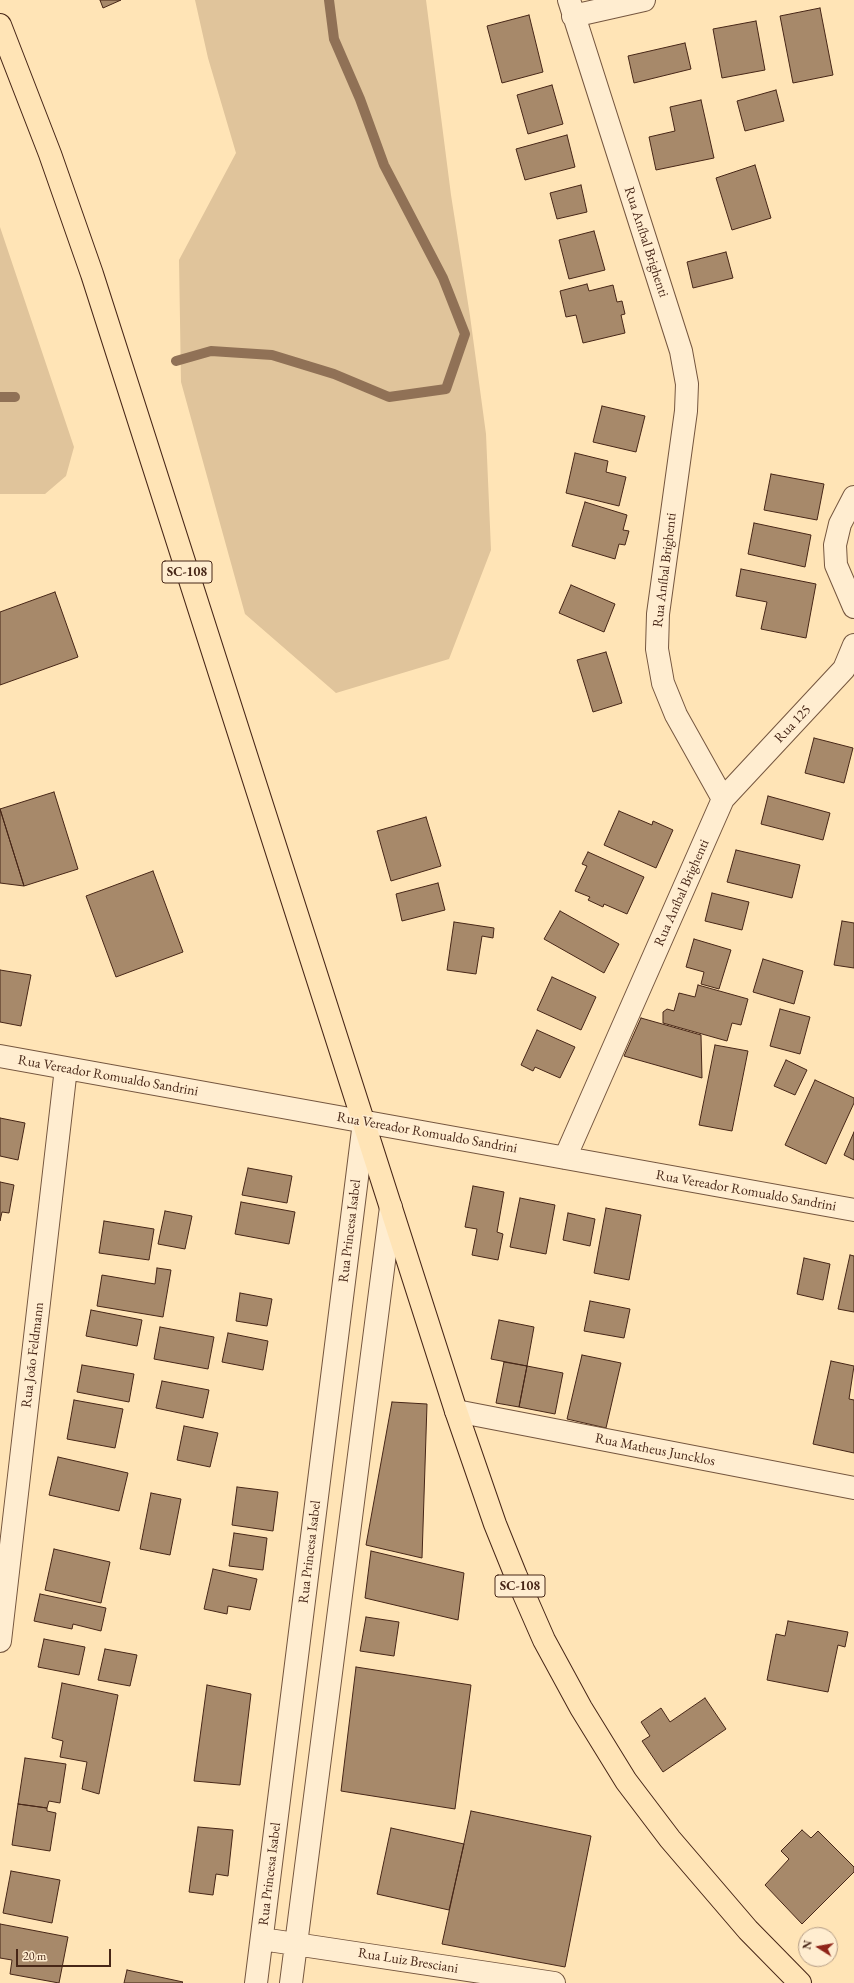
<!DOCTYPE html>
<meta charset="utf-8">
<style>
body{margin:0}
#map{position:relative;width:854px;height:1983px;overflow:hidden;background:#ffe4b6;font-family:"EB Garamond",serif}
canvas{display:block}
.north{position:absolute;left:798px;top:1927px;width:40px;height:40px;box-sizing:border-box;background:#ffedd0;border:1px solid #b59d86;border-radius:50%;rotate:281deg;font-size:11px;font-weight:700;line-height:16px;text-align:center;color:#472617}
.north::after{content:'';display:block;margin:auto;width:14px;height:18px;background:#8f2418;clip-path:polygon(50% 0,100% 100%,50% 72%,0 100%)}
.scale{position:absolute;left:16px;top:1949px;width:95px;height:18px;box-sizing:border-box;border:2px solid #472617;border-top:0;padding-left:5px;font-size:12px;line-height:14px;white-space:nowrap;color:#472617;-webkit-text-stroke:3px #ffedd0;paint-order:stroke}
</style>
<div id="map">
<canvas width="854" height="1983"></canvas>
<div class="north">N</div>
<div class="scale">20 m</div>
</div>
<script>
const g = document.querySelector('canvas').getContext('2d');
g.lineJoin = 'round';
function fillPath(path, color) { g.fillStyle = color; g.fill(path, 'evenodd'); }
const toPath = rows => new Path2D(rows.map(r => 'M' + r).join(''));
function stroke(path, color, width, dash) { g.strokeStyle = color; g.lineWidth = width; g.lineCap = dash ? 'butt' : 'round'; g.setLineDash(dash || []); g.stroke(path); }
function label(font, color, halo, rows, align = 'center') {
  g.font = font + ' "EB Garamond",serif'; g.lineWidth = 3; g.setLineDash([]); g.textBaseline = 'middle'; g.strokeStyle = halo; g.fillStyle = color; for (const [text, x, y, turn = 0] of rows) {
    g.save(); g.translate(x, y); g.rotate((+turn || 0) * Math.PI / 180); g.textAlign = isNaN(turn) ? turn : align; if (halo) g.strokeText(text, 0, 0); g.fillText(text, 0, 0); g.restore();
  }
}
const green = toPath([
 [195,0,426,0,451,195,470,316,486,434,491,550,449,659,336,693,245,614,181,382,179,260,236,153,208,58],
 [0,227,74,447,66,476,45,494,0,494]
]);
const stream = toPath([
 [176,361,211,351,272,355,334,374,389,397,446,389,465,334,443,278,384,165,360,99,334,39,329,0],
 [0,397,15,397]
]);
const building = toPath([
 [100,0,121,0,103,8,100,0],
 [820,8,833,75,793,83,780,16,820,8],
 [529,15,543,72,502,83,487,26,529,15],
 [756,21,765,70,722,78,713,29,756,21],
 [685,43,691,69,634,83,628,56,685,43],
 [552,85,563,124,528,134,517,95,552,85],
 [776,90,784,121,745,131,737,101,776,90],
 [701,100,714,158,656,170,649,137,675,131,670,107,701,100],
 [567,135,575,167,525,180,516,149,567,135],
 [755,165,771,218,732,230,716,178,755,165],
 [581,185,587,212,557,219,550,193,581,185],
 [594,231,605,270,569,279,559,240,594,231],
 [726,252,733,278,693,288,687,262,726,252],
 [587,284,589,291,613,285,617,302,622,301,625,314,621,315,625,333,583,343,576,315,566,317,560,291,587,284],
 [602,406,645,416,636,452,593,442,602,406],
 [575,453,608,461,606,472,626,477,619,506,566,493,575,453],
 [771,474,824,484,817,520,764,510,771,474],
 [585,502,627,515,623,530,629,531,625,545,619,544,615,559,572,546,585,502],
 [754,523,811,535,805,567,748,554,754,523],
 [741,569,816,584,806,638,761,629,767,602,736,596,741,569],
 [571,585,615,604,604,632,559,613,571,585],
 [55,592,78,657,0,685,0,612,55,592],
 [606,652,622,703,593,712,577,660,606,652],
 [814,738,853,748,844,783,805,773,814,738],
 [54,792,78,869,24,886,0,809,54,792],
 [768,796,830,813,823,840,761,824,768,796],
 [0,809,24,886,0,883,0,809],
 [619,811,652,825,653,821,673,830,656,868,604,845,619,811],
 [426,817,441,866,391,881,377,831,426,817],
 [736,850,800,865,792,898,727,882,736,850],
 [588,852,644,877,627,914,604,904,603,907,588,900,590,897,575,891,587,866,582,864,588,852],
 [153,871,183,952,116,977,86,896,153,871],
 [438,883,445,910,402,921,396,894,438,883],
 [712,893,749,902,742,930,705,921,712,893],
 [560,911,619,944,604,973,544,939,560,911],
 [842,921,854,923,854,968,834,965,842,921],
 [454,922,494,928,493,938,482,936,476,974,447,970,454,922],
 [694,939,731,950,719,989,701,984,704,972,686,967,694,939],
 [763,959,803,971,794,1004,753,992,763,959],
 [0,970,31,975,21,1026,0,1022,0,970],
 [552,977,596,997,581,1030,537,1010,552,977],
 [698,985,748,999,741,1025,732,1023,727,1041,663,1023,663,1012,667,1009,674,1011,679,993,695,997,698,985],
 [780,1009,810,1017,800,1054,770,1046,780,1009],
 [641,1018,701,1035,702,1078,624,1056,641,1018],
 [537,1030,575,1047,560,1078,535,1067,533,1071,521,1065,537,1030],
 [715,1045,748,1051,732,1131,699,1125,715,1045],
 [786,1060,807,1070,795,1095,774,1086,786,1060],
 [815,1080,854,1098,854,1103,826,1164,785,1145,815,1080],
 [0,1118,25,1123,18,1160,0,1156,0,1118],
 [854,1132,854,1160,844,1155,854,1132],
 [248,1168,292,1176,287,1203,242,1195,248,1168],
 [0,1182,14,1185,9,1213,2,1212,0,1221,0,1182],
 [473,1186,504,1192,497,1232,503,1234,498,1260,472,1255,477,1229,465,1227,473,1186],
 [520,1198,555,1205,546,1254,510,1247,520,1198],
 [241,1202,295,1212,289,1244,235,1234,241,1202],
 [606,1208,641,1215,629,1280,594,1273,606,1208],
 [165,1211,192,1216,185,1249,158,1244,165,1211],
 [568,1213,595,1219,590,1246,563,1240,568,1213],
 [104,1221,154,1229,149,1260,99,1253,104,1221],
 [850,1255,854,1256,854,1312,838,1309,850,1255],
 [804,1258,830,1264,823,1300,797,1294,804,1258],
 [157,1268,171,1270,163,1317,97,1306,102,1275,155,1284,157,1268],
 [240,1293,272,1299,267,1326,236,1321,240,1293],
 [590,1301,630,1309,624,1338,584,1331,590,1301],
 [91,1310,142,1320,137,1346,86,1336,91,1310],
 [499,1320,534,1327,527,1366,491,1359,499,1320],
 [160,1327,214,1337,208,1369,154,1359,160,1327],
 [228,1333,268,1341,263,1370,222,1362,228,1333],
 [582,1355,621,1363,606,1428,567,1419,582,1355],
 [831,1361,854,1366,849,1399,854,1400,854,1453,813,1444,831,1361],
 [504,1362,527,1366,519,1407,496,1403,504,1362],
 [82,1365,134,1374,129,1402,77,1392,82,1365],
 [527,1366,563,1373,555,1414,519,1407,527,1366],
 [162,1381,209,1390,203,1418,156,1408,162,1381],
 [74,1400,123,1409,115,1448,67,1439,74,1400],
 [392,1402,427,1404,422,1558,366,1545,392,1402],
 [184,1426,218,1433,210,1467,177,1460,184,1426],
 [58,1457,128,1473,119,1511,49,1495,58,1457],
 [237,1487,278,1492,273,1531,232,1525,237,1487],
 [151,1493,181,1499,170,1555,140,1549,151,1493],
 [234,1533,267,1538,263,1570,229,1566,234,1533],
 [54,1549,110,1562,101,1603,45,1590,54,1549],
 [371,1551,464,1573,458,1620,365,1598,371,1551],
 [213,1569,257,1579,250,1610,228,1606,227,1614,204,1609,213,1569],
 [40,1594,106,1608,101,1631,73,1624,72,1629,34,1621,40,1594],
 [366,1617,399,1622,394,1656,360,1651,366,1617],
 [788,1621,848,1632,845,1647,838,1645,828,1692,767,1680,776,1634,785,1636,788,1621],
 [44,1639,85,1647,79,1675,38,1667,44,1639],
 [105,1649,137,1655,130,1686,98,1680,105,1649],
 [356,1667,471,1685,455,1809,341,1791,356,1667],
 [62,1683,118,1695,99,1794,82,1789,87,1762,60,1757,63,1741,52,1738,62,1683],
 [207,1685,251,1694,240,1785,194,1781,207,1685],
 [705,1698,726,1729,663,1772,642,1741,650,1736,641,1722,661,1708,670,1722,705,1698],
 [25,1758,66,1764,60,1803,49,1801,47,1808,18,1804,25,1758],
 [18,1804,47,1808,47,1811,56,1813,50,1851,12,1845,18,1804],
 [471,1811,591,1836,565,1967,442,1944,471,1811],
 [198,1827,233,1830,228,1876,216,1874,213,1895,189,1892,198,1827],
 [391,1828,464,1844,449,1910,377,1894,391,1828],
 [802,1830,811,1838,818,1831,854,1867,854,1872,802,1924,765,1885,789,1859,781,1851,802,1830],
 [11,1871,60,1880,52,1923,3,1913,11,1871],
 [0,1924,68,1937,59,1983,10,1974,12,1960,0,1958,0,1924],
 [127,1970,183,1982,182,1983,124,1983,127,1970]
]);
const minor = toPath([
 [573,16,644,0],
 [854,497,840,524,835,545,836,565,854,607],
 [723,799,844,669,854,645],
 [0,1056,854,1210],
 [565,1158,723,799,676,715,663,683,657,649,658,614,686,411,687,384,681,351,569,0],
 [456,1411,854,1488],
 [0,1641,66,1068],
 [262,1939,554,1983],
 [256,1983,364,1122],
 [291,1983,391,1207]
]);
const primary = toPath([
 [0,25,50,154,92,274,456,1411,495,1524,516,1576,544,1640,581,1708,626,1781,670,1839,748,1930,800,1983]
]);
const shields = [
 [187,572,50],
 [520,1586,50]
];
const shieldNames = [
 ["SC-108",187,572],
 ["SC-108",520,1586]
];
const streetNames = [
 ["Rua Aníbal Brighenti",646,242,72],
 ["Rua Aníbal Brighenti",665,570,-83],
 ["Rua 125",793,724,-47],
 ["Rua Aníbal Brighenti",682,893,-66],
 ["Rua Vereador Romualdo Sandrini",108,1076,10],
 ["Rua Vereador Romualdo Sandrini",427,1133,10],
 ["Rua Vereador Romualdo Sandrini",746,1191,10],
 ["Rua Princesa Isabel",350,1231,-83],
 ["Rua João Feldmann",33,1355,-83],
 ["Rua Matheus Juncklos",655,1450,11],
 ["Rua Princesa Isabel",310,1552,-83],
 ["Rua Princesa Isabel",270,1874,-83],
 ["Rua Luiz Bresciani",408,1961,9]
];
fillPath(green, '#e0c49b');
stroke(stream, '#907156', 10);
fillPath(building, '#a7896a');
stroke(building, '#472617', 1);
stroke(minor, '#75563f', 24);
stroke(primary, '#472617', 24);
stroke(minor, '#ffedd0', 22);
stroke(primary, '#ffe4b6', 22);
for (const [x, y, w] of shields) { const box = new Path2D(); box.roundRect(x - w / 2, y - 11, w, 22, 3); g.fillStyle = '#ffedd0'; g.fill(box); stroke(box, '#472617', 1); }
label('bold 13px', '#472617', null, shieldNames);
label('14px', '#472617', '#ffedd0', streetNames);
</script>
